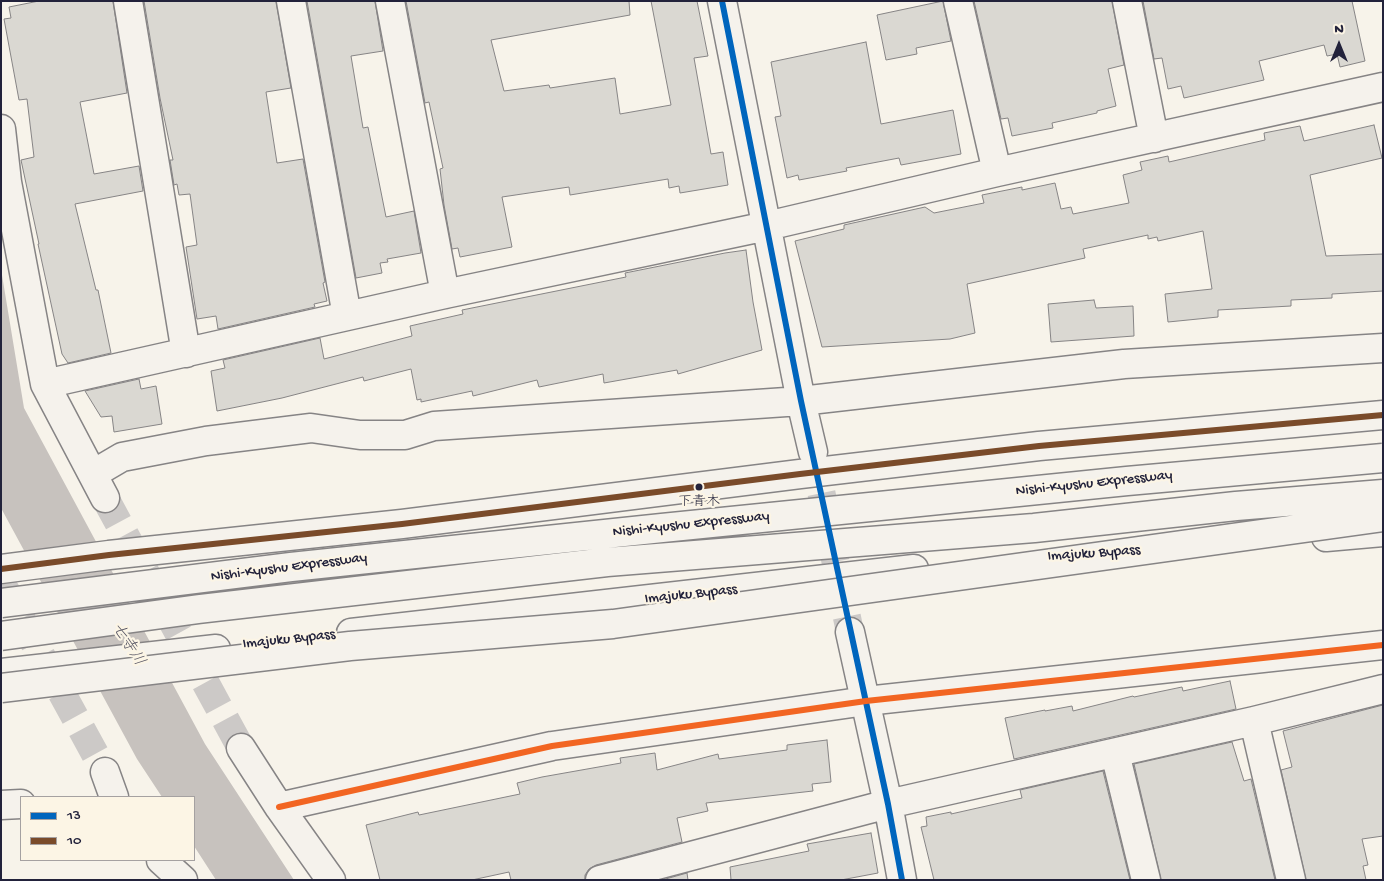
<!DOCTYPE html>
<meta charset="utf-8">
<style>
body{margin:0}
#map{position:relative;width:1384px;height:881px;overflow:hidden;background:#f7f3ea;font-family:"Gochi Hand",sans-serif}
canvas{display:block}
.frame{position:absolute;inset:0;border:2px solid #22223b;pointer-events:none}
.legend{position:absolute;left:20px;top:796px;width:175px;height:65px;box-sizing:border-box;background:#fcf5e5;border:1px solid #a5a1a1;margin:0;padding:6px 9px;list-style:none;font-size:15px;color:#22223b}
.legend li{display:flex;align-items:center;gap:10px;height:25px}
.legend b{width:25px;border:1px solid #a5a1a1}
.north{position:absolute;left:1314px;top:20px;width:50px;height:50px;-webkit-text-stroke:4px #fcf5e5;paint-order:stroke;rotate:0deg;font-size:14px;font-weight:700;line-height:20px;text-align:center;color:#22223b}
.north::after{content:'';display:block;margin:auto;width:18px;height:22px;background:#22223b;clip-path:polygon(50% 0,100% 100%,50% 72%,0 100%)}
</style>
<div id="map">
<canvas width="1384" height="881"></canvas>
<div class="frame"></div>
<ul class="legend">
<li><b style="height:6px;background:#0065bd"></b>13</li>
<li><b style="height:6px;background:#7a4b2a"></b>10</li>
</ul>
<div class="north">N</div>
</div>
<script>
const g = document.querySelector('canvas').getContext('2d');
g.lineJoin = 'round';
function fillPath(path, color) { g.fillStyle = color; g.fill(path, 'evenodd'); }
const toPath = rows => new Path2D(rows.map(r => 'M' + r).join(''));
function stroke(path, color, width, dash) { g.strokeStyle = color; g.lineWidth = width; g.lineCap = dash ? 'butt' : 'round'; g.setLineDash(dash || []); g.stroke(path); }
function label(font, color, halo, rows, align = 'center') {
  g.font = font + ' "Gochi Hand","Klee One",sans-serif'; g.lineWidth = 4.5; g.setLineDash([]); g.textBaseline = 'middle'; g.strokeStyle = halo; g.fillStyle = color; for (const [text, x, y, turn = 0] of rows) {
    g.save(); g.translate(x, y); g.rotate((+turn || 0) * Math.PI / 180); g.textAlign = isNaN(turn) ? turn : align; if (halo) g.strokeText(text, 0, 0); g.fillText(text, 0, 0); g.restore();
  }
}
const water = toPath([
 [1,269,24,408,205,744,294,880,216,880,194,846,194,797,162,797,137,759,1,508]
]);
const building = toPath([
 [39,1,113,1,127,93,80,102,94,174,139,166,143,191,75,204,96,290,98,290,111,353,68,363,62,354,38,244,39,244,21,160,34,157,27,99,19,100,4,19,11,18,9,7,39,1],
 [144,1,276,1,291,88,266,92,277,163,303,159,325,282,323,283,327,301,314,304,315,307,218,329,216,316,197,319,186,247,197,245,190,194,179,195,177,184,174,185,170,160,173,160,160,98,144,1],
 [307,1,375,1,383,51,351,56,363,128,368,127,386,217,414,211,421,253,387,259,388,262,380,263,382,273,356,278,307,1],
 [406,1,629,1,630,15,491,40,504,91,549,85,550,88,615,78,620,114,671,105,651,1,697,1,708,56,694,58,711,154,723,152,728,185,680,193,679,186,669,188,668,179,570,195,569,187,502,197,512,247,460,257,458,248,452,249,444,205,440,169,443,168,429,102,425,103,406,1],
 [943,1,951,41,916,48,917,54,886,60,877,15,943,1],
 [974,1,1112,1,1124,65,1108,69,1116,106,1097,111,1097,113,1052,123,1053,128,1012,136,1008,118,1001,119,974,1],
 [1143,1,1352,1,1365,61,1340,67,1337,54,1327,56,1324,45,1259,61,1264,80,1184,98,1181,86,1168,89,1162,58,1154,59,1143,1],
 [866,42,881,124,953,110,961,154,901,165,899,158,846,168,847,171,799,180,798,175,787,178,775,117,781,116,771,62,866,42],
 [1374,125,1382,158,1310,175,1326,256,1383,254,1383,291,1332,294,1332,298,1291,300,1291,306,1218,310,1218,317,1168,322,1165,294,1212,289,1203,231,1158,241,1157,237,1148,239,1148,235,1083,249,1085,258,967,284,975,333,950,339,822,347,795,241,844,229,844,225,925,207,934,213,984,203,982,195,1022,187,1022,190,1055,183,1061,209,1071,207,1073,214,1129,203,1123,175,1142,170,1140,162,1168,156,1169,162,1265,140,1264,133,1300,126,1304,141,1374,125],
 [746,250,753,302,762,350,678,374,677,370,604,383,603,374,539,387,537,380,473,396,472,391,421,402,421,399,417,400,411,369,364,381,363,377,282,398,217,411,211,371,225,368,223,360,320,338,324,359,412,336,410,326,463,314,462,310,626,277,625,273,725,253,746,250],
 [1094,300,1096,308,1133,306,1134,336,1051,342,1048,304,1094,300],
 [139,379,141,389,156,386,162,424,114,432,112,416,101,417,85,391,139,379],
 [1230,681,1236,709,1014,759,1005,718,1045,710,1045,711,1072,706,1073,711,1133,696,1134,697,1182,687,1183,691,1230,681],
 [1383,705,1383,836,1362,839,1368,865,1363,866,1366,880,1306,880,1281,770,1292,767,1283,731,1383,705],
 [827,740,831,782,812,784,813,791,706,803,708,811,677,818,682,842,596,865,589,869,585,875,585,880,511,880,509,872,472,880,380,880,366,825,418,812,419,815,520,794,517,783,542,777,621,763,620,758,655,753,657,770,718,754,719,759,787,750,787,745,827,740],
 [1232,742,1244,781,1251,779,1275,880,1161,880,1134,764,1232,742],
 [1103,771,1130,880,934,880,921,827,927,826,926,817,951,812,951,814,1022,798,1020,790,1103,771],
 [871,833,878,873,841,880,731,880,730,867,809,851,807,844,871,833],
 [687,873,688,880,662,880,687,873]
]);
const streetTunnel = toPath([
 [813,452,850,632],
 [105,498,241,748],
 [1,582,105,772]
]);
const street = toPath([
 [128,1,186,353],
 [291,1,347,316],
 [390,1,445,294],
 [722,1,801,401,813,452],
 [958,1,997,172],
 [1127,1,1154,138],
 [1,129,7,182,45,384,105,498],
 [45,384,445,294,767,226,997,172,1383,87],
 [93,474,122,457,206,441,311,428,360,435,405,435,434,426,801,401,1124,364,1383,348],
 [850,632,888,804,902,880],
 [1254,721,1291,880],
 [241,748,279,807,331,880],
 [1115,753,1146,880],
 [105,772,114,797],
 [1,805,21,804],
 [279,807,552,746,866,701,1383,645],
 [161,860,183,880],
 [600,880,888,804,1254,721,1383,689]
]);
const highway = toPath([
 [1326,537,1383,532],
 [1,569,109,555,402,524,800,474,1039,446,1383,415],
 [351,633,914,569],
 [1,673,216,649]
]);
const highwayBridge = toPath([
 [1,603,291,567,662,528,1127,481,1383,458],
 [1,636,199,609,607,562,1034,528,1236,506,1383,494],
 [1,688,350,646,613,624,1383,517]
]);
const bus1 = toPath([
 [722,1,801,401,888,804,902,880]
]);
const bus2 = toPath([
 [1,569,109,555,402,524,800,474,1039,446,1383,415]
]);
const bus3 = toPath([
 [279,807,552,746,866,701,1383,645]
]);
const markers = [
 [699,487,4.5,"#22223b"]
];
const busNames = [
 ["下青木",699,503]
];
const streetNames = [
 ["Nishi-Kyushu Expressway",1094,484,-6],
 ["Nishi-Kyushu Expressway",691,525,-6],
 ["Imajuku Bypass",1094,554,-4],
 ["Nishi-Kyushu Expressway",289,568,-7],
 ["Imajuku Bypass",691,595,-6],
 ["Imajuku Bypass",289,640,-6]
];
const waterNames = [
 ["七寺川",127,645,58]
];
fillPath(water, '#c7c2be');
fillPath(building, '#dad8d2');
stroke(building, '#868485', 1);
stroke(streetTunnel, '#ccc9c7', 28, [28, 14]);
stroke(street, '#868485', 31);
stroke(highway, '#868485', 31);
stroke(street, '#f5f2ec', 28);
stroke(highway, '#f5f2ec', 28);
stroke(highwayBridge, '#868485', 31, []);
stroke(highwayBridge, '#f5f2ec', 28);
stroke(bus1, '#0065bd', 6);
stroke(bus2, '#7a4b2a', 6);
stroke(bus3, '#f26522', 6);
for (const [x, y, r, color] of markers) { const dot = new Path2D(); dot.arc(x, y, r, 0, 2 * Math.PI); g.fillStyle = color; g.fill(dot); stroke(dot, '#fcf5e5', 2); }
label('14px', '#22223b', '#fcf5e5', busNames);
label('15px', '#22223b', '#fcf5e5', streetNames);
label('italic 16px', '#545362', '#fcf5e5', waterNames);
</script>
